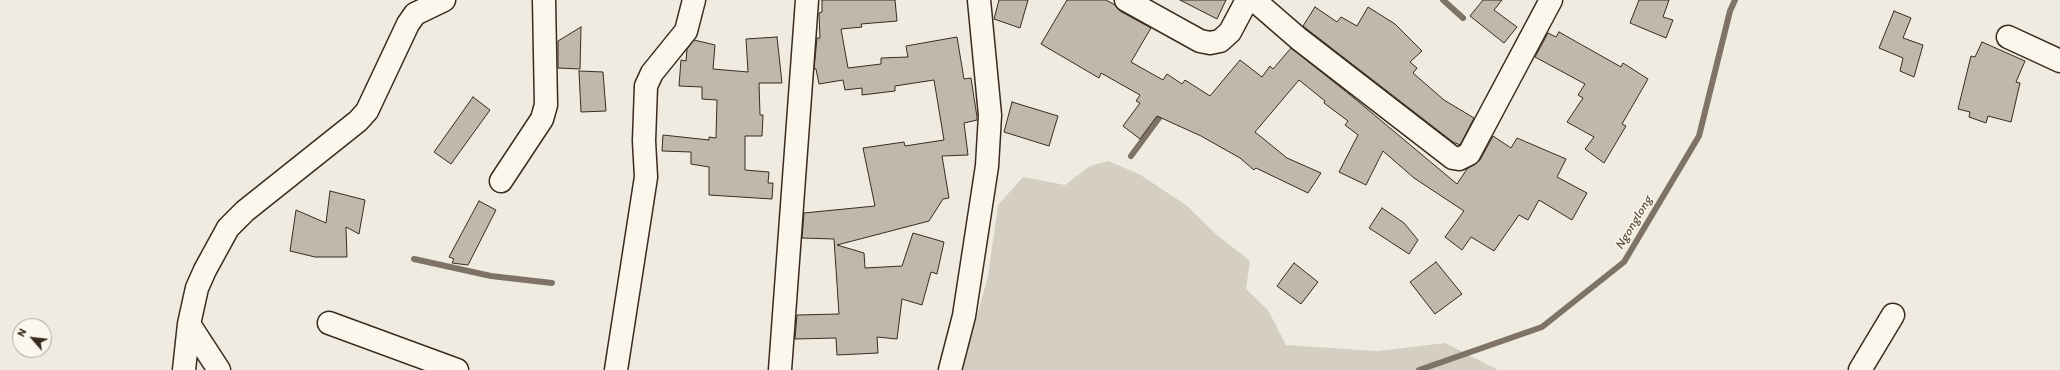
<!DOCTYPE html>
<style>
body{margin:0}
#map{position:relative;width:2060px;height:370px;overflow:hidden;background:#f0ebe0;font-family:Itim,sans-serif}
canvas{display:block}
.north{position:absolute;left:12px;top:318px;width:40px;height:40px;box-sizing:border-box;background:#fbf7ec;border:1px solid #aea59a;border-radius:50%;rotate:298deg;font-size:11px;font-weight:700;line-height:16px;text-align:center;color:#3b2a1e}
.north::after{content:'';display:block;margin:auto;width:14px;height:18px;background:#3b2a1e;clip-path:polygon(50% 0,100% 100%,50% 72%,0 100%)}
</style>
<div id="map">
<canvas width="2060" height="370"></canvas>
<div class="north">N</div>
</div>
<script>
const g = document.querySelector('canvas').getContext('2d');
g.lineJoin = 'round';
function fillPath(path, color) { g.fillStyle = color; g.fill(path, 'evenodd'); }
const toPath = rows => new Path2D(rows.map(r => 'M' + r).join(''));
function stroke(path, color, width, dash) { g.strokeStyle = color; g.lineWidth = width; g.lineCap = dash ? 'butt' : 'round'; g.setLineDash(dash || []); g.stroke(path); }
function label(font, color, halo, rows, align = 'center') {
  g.font = font + ' Itim,sans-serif'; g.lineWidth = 3; g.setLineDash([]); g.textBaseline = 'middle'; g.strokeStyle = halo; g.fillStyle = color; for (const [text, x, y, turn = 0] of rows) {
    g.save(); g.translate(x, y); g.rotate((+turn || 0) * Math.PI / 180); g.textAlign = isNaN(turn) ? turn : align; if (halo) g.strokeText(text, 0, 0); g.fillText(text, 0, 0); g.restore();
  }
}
const green = toPath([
 [1108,161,1139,174,1186,205,1217,235,1250,261,1246,289,1268,310,1286,345,1377,351,1445,343,1498,370,962,370,988,276,998,205,1023,177,1065,185,1090,166]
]);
const stream = toPath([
 [1443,0,1463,18],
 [1131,156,1159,118],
 [414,259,491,276,552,283],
 [1419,370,1542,327,1624,262,1699,136,1730,11,1735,0]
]);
const building = toPath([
 [822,0,895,0,897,21,861,24,862,27,841,29,848,68,881,64,881,58,908,57,906,46,957,37,964,79,971,78,977,117,977,120,964,123,968,155,942,156,949,198,943,199,929,221,837,245,864,253,865,268,902,266,913,233,944,242,937,274,931,272,922,305,902,299,897,339,877,337,878,353,837,355,836,338,795,339,797,315,839,314,834,239,802,238,804,213,875,206,863,148,904,142,905,146,944,140,934,80,895,86,895,91,862,95,862,88,845,90,843,80,819,84,816,69,814,69,817,38,820,38,819,13,822,12,822,0],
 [999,0,1028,0,1020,28,994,19,999,0],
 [1067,0,1106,0,1115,5,1120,11,1151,28,1131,62,1163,80,1167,74,1182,84,1185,80,1210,96,1240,60,1262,77,1270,66,1273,69,1291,48,1354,98,1457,184,1467,169,1480,160,1493,136,1511,148,1517,138,1566,159,1557,177,1587,193,1572,220,1539,200,1528,220,1519,215,1494,251,1471,237,1462,250,1445,237,1464,211,1414,178,1383,151,1366,185,1339,172,1358,135,1345,125,1348,121,1324,103,1325,101,1299,80,1255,132,1287,158,1321,173,1308,193,1256,168,1254,170,1240,158,1201,136,1157,116,1140,139,1123,126,1140,103,1136,101,1140,95,1101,73,1099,78,1041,44,1067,0],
 [1180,0,1226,0,1217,19,1180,0],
 [1483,0,1502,0,1494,10,1517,27,1504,43,1470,16,1483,0],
 [1639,0,1669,0,1663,17,1673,20,1666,38,1630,23,1639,0],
 [1315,7,1337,22,1341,17,1357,26,1368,7,1395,24,1422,51,1410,62,1417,68,1413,73,1444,100,1474,118,1460,145,1453,142,1303,26,1315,7],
 [1894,11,1911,18,1903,38,1923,45,1914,77,1900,71,1903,58,1879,48,1894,11],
 [581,27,580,69,558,68,558,41,581,27],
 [1559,32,1621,67,1623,63,1648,79,1622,124,1626,126,1604,163,1585,149,1594,137,1567,122,1583,98,1578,95,1585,84,1535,57,1548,33,1556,37,1559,32],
 [777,37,782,83,759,83,760,115,763,115,762,136,745,136,745,170,769,172,768,183,773,183,772,199,709,195,709,167,691,164,691,152,662,151,663,135,709,140,709,137,716,138,717,100,702,99,702,87,679,86,681,60,686,61,687,49,694,40,715,45,713,69,748,72,746,39,777,37],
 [1982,42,2025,61,2016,82,2020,83,2011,122,1988,116,1986,123,1969,117,1970,112,1958,109,1971,56,1975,57,1982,42],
 [579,71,603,72,606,111,581,112,579,71],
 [473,97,490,110,451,164,434,152,473,97],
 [1012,102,1058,116,1049,146,1004,132,1012,102],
 [330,191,365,200,359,234,346,227,347,257,315,257,290,251,296,210,326,223,330,191],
 [479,201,496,210,468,265,452,263,454,259,449,257,479,201],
 [1382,208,1404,223,1418,240,1409,254,1369,228,1382,208],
 [1436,262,1462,294,1435,314,1410,282,1436,262],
 [1294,263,1318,282,1301,304,1277,286,1294,263]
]);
const minor = toPath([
 [1126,0,1200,41,1210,43,1220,41,1230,32,1247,0],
 [1254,0,1299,39,1453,158,1459,159,1469,154,1551,0],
 [2008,37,2060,61],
 [501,181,542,119,546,105,544,0],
 [329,323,457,370],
 [189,324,219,370],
 [184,370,189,324,197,288,205,270,228,228,245,211,358,121,367,111,408,24,415,14,444,0],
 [616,370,646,177,644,141,646,86,652,73,686,31,694,0],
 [780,370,807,0],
 [950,370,964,316,987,166,990,115,979,0],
 [1860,370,1893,315]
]);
const waterNames = [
 ["Ngonglong",1634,223,-59]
];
fillPath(green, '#d5cec3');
stroke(stream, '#7f7367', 6);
fillPath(building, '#c0b8ad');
stroke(building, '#3b2a1e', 1);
stroke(minor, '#3b2a1e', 25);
stroke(minor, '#fbf7ec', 22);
label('italic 13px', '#635448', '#fbf7ec', waterNames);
</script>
